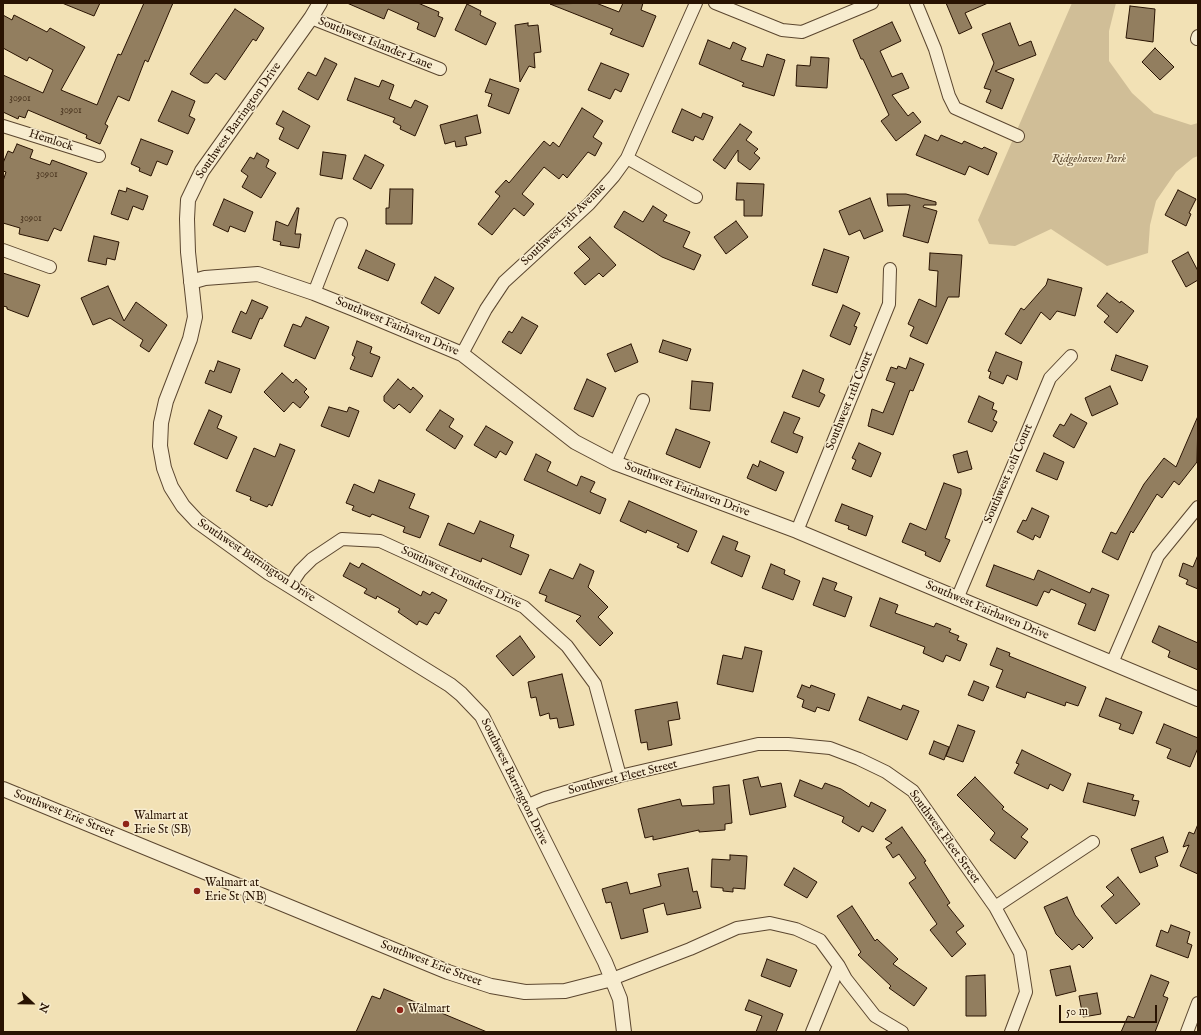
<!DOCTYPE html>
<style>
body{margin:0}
#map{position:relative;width:1201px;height:1035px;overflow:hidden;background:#f2e1b5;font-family:"IM FELL English",serif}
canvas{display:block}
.frame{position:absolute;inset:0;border:4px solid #291302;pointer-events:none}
.north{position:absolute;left:12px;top:983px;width:40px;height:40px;-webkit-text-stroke:3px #f7eccf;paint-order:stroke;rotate:112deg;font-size:11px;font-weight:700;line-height:16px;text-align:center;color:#291302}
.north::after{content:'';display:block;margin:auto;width:14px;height:18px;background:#291302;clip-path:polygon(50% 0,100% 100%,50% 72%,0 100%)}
.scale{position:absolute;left:1059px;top:1005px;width:98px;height:18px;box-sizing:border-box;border:2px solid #291302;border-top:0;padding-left:5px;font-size:12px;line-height:14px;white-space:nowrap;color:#291302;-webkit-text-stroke:3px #f7eccf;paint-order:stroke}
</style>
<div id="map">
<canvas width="1201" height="1035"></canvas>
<div class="frame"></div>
<div class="north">N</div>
<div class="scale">50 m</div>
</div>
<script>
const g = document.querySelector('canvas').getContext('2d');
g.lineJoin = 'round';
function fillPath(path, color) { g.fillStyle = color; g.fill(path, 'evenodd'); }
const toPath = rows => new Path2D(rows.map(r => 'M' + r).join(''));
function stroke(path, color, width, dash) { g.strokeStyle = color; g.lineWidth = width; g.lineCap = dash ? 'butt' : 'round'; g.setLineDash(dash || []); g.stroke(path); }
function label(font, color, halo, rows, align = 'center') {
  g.font = font + ' "IM FELL English",serif'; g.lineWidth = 3; g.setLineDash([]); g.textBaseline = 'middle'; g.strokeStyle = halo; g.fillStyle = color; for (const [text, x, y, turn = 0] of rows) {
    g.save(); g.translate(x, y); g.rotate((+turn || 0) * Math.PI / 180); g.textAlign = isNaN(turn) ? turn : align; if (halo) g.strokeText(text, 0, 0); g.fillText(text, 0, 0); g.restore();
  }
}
const green = toPath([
 [1072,3,1116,3,1109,31,1109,61,1132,93,1154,113,1191,125,1198,123,1198,156,1193,158,1176,172,1156,201,1150,225,1148,253,1107,266,1051,229,1015,246,989,244,978,220]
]);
const building = toPath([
 [62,3,100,3,94,16,62,3],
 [144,3,173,3,148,62,145,60,129,101,118,96,105,124,108,126,100,144,86,138,87,135,28,110,25,118,19,116,18,119,3,112,3,75,43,93,53,70,29,57,27,61,3,48,3,15,12,20,14,15,47,32,50,28,85,47,61,90,97,105,118,54,121,55,144,3],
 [347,3,418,3,439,12,438,16,443,18,435,37,417,29,419,23,388,9,384,19,347,3],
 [596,3,619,12,623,3,643,3,641,10,656,16,643,47,610,34,613,29,550,4,596,3],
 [946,3,988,3,965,13,972,28,959,34,946,3],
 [467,4,481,11,480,15,496,23,486,45,455,30,467,4],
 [1130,6,1155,9,1153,42,1126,38,1130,6],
 [235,9,264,28,256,41,253,39,225,80,216,73,208,83,204,83,190,74,235,9],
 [892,22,901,41,880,51,892,77,902,73,909,88,892,95,908,116,913,112,921,122,896,141,881,121,889,115,863,59,861,59,853,40,892,22],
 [528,23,528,26,538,25,541,52,534,53,535,68,529,66,520,82,515,25,528,23],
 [1010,23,1019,46,1031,41,1036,55,995,71,1014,79,1002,109,986,102,991,90,984,88,994,63,982,34,1010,23],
 [708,40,730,49,733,42,746,48,741,60,763,67,767,54,785,60,774,96,742,86,744,83,699,64,708,40],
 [1155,48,1174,67,1160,80,1142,62,1155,48],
 [811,57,829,58,827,88,796,86,797,65,810,66,811,57],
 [325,58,337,64,318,100,298,89,308,72,316,76,325,58],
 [601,63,629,74,621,92,615,89,610,99,588,90,601,63],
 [355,78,379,87,382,80,394,85,389,99,411,108,415,100,428,106,415,136,400,129,401,126,393,122,395,118,347,100,355,78],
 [490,79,519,89,509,114,488,106,492,94,485,92,490,79],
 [172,91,195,101,189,116,195,119,188,134,158,121,172,91],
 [582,108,603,121,593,137,602,143,595,156,588,152,567,178,563,174,559,179,544,167,522,194,534,204,524,216,514,208,492,235,478,224,500,196,495,192,506,180,509,183,544,141,550,146,553,142,559,147,582,108],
 [682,109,701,118,703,113,713,117,703,140,695,136,693,141,672,132,682,109],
 [283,111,310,126,298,149,279,139,284,128,276,124,283,111],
 [477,115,481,133,465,137,467,145,456,147,455,141,445,144,440,125,477,115],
 [740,124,752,132,746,140,758,149,754,153,760,158,750,170,738,161,738,150,725,169,713,160,740,124],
 [925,135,938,141,941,135,962,144,964,141,982,149,984,147,997,153,988,175,969,166,965,175,916,155,925,135],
 [141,139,173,151,167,165,157,161,151,176,139,171,140,168,131,164,141,139],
 [17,144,33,150,30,158,50,165,52,160,87,173,61,231,54,228,48,241,19,234,20,228,3,223,3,181,6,172,3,171,3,163,8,151,13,153,17,144],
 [323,152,346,155,342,179,320,175,323,152],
 [257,153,269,160,266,167,276,173,261,198,242,187,248,176,241,171,250,157,254,159,257,153],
 [365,155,384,165,371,189,353,179,365,155],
 [737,183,764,184,762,216,744,216,744,200,736,200,737,183],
 [127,188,148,196,143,210,133,206,128,220,111,214,119,190,126,192,127,188],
 [390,189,413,189,412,224,386,224,386,208,389,208,390,189],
 [1178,190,1196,199,1189,213,1191,214,1186,226,1165,215,1178,190],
 [887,194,906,194,936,202,936,205,924,205,923,207,937,211,928,243,903,236,910,205,888,206,887,194],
 [870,198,883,231,864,239,860,230,849,235,839,211,870,198],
 [224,199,253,212,245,232,230,226,228,232,213,225,224,199],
 [653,206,667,215,663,221,690,232,683,247,701,255,694,270,662,257,614,227,624,211,643,222,653,206],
 [297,208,299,208,295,234,301,234,299,248,280,245,281,242,273,240,276,221,288,226,297,208],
 [736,221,748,237,726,254,714,237,736,221],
 [94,236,119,242,115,260,107,258,106,265,88,261,94,236],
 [590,237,616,265,603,277,599,273,585,285,574,273,590,259,578,247,590,237],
 [824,249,849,257,837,293,812,285,824,249],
 [366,250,395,264,388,281,358,268,366,250],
 [1188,252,1198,271,1198,280,1186,287,1172,261,1188,252],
 [930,253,962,255,959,297,948,297,927,344,910,336,914,327,908,324,919,299,936,307,938,271,929,270,930,253],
 [3,273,40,285,28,317,7,309,7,307,3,306,3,273],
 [435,277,454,288,439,314,421,303,435,277],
 [1048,279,1082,288,1075,316,1057,311,1050,320,1041,312,1021,344,1005,334,1021,308,1024,310,1046,285,1048,279],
 [108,286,124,321,136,302,167,325,149,352,140,346,143,340,110,318,93,325,81,298,108,286],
 [1107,293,1120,303,1121,301,1134,311,1117,333,1104,322,1109,316,1097,306,1107,293],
 [252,300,268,307,262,319,260,318,251,339,232,332,241,311,246,314,252,300],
 [843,305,860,313,854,326,857,327,850,345,830,336,843,305],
 [306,317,329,327,315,359,284,346,293,324,301,327,306,317],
 [522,317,538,326,521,354,502,342,509,331,512,333,522,317],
 [663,340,691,349,687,361,659,352,663,340],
 [357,341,372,347,370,353,380,357,372,377,350,369,355,357,352,355,357,341],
 [631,344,638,362,615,372,607,354,631,344],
 [996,352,1022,362,1017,380,1007,375,1003,384,989,378,991,372,988,371,996,352],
 [1116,355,1148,366,1142,381,1111,370,1116,355],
 [910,358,924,364,913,391,910,390,893,435,868,426,872,409,883,413,895,383,886,380,891,367,897,369,898,366,906,369,910,358],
 [218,361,240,369,231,393,205,383,210,370,214,372,218,361],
 [803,370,824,379,819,392,825,395,819,407,792,397,803,370],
 [282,373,293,383,296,379,307,389,304,392,309,397,300,408,293,402,284,412,264,392,282,373],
 [398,379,411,390,413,387,423,396,410,413,399,404,394,409,384,401,384,396,398,379],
 [587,379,606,388,593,417,574,409,587,379],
 [692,381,713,383,710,411,690,409,692,381],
 [1110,386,1118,404,1092,416,1085,398,1110,386],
 [979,396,994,403,992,409,997,411,993,420,997,422,992,432,968,422,979,396],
 [329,407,347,412,349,407,359,411,349,437,321,426,329,407],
 [209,410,222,416,217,428,237,437,227,459,194,444,209,410],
 [440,410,454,419,449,427,463,436,455,449,426,430,440,410],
 [784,412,800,418,793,433,803,437,797,453,771,442,784,412],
 [1071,414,1087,423,1074,448,1053,436,1060,424,1064,426,1071,414],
 [1198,416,1197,462,1179,485,1174,481,1162,498,1157,494,1133,533,1131,531,1118,560,1102,552,1111,532,1116,534,1144,484,1164,458,1176,467,1198,416],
 [486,426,513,442,506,455,500,451,496,458,474,445,486,426],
 [676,429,710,442,700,468,666,454,676,429],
 [859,443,881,453,871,477,852,469,856,460,852,458,859,443],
 [280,444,295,450,272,506,269,504,267,507,250,500,251,497,236,491,254,448,275,457,280,444],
 [967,451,972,469,958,473,953,455,967,451],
 [1044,453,1064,462,1057,480,1036,471,1044,453],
 [536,454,551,462,547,471,577,486,581,476,595,482,590,492,606,499,600,514,524,480,536,454],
 [760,461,784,472,776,491,747,478,753,464,758,467,760,461],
 [379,480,415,494,409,508,429,516,420,538,403,532,405,527,372,514,370,517,352,510,354,506,346,503,354,484,374,493,379,480],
 [944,483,961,489,961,494,945,538,950,540,940,562,925,555,926,552,902,542,910,523,926,530,944,483],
 [629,501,697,531,688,552,677,547,679,544,647,530,646,533,620,521,629,501],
 [842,504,873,516,866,536,848,529,849,526,835,521,842,504],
 [1032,508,1049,516,1040,538,1035,535,1033,540,1017,532,1023,520,1026,521,1032,508],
 [480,521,514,535,510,547,529,555,521,575,482,558,481,562,439,545,448,523,474,534,480,521],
 [723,536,738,542,735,550,750,556,742,577,711,563,723,536],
 [1198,555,1198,589,1186,584,1188,580,1179,576,1183,563,1193,567,1198,555],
 [350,563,359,568,362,563,421,596,423,591,430,595,432,592,447,600,439,614,435,612,427,625,419,621,417,625,398,612,400,609,377,596,376,599,364,593,367,589,343,576,350,563],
 [580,564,594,571,588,587,608,607,598,617,613,633,600,646,576,621,581,616,545,601,547,596,539,593,550,569,573,579,580,564],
 [771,564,785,570,784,574,800,581,793,600,762,588,771,564],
 [994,565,1034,580,1038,570,1090,593,1092,588,1109,595,1095,631,1078,624,1086,604,1051,589,1049,593,1044,591,1037,606,986,586,994,565],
 [823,578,837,583,834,590,852,597,845,617,813,605,823,578],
 [880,598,898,605,895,613,934,627,936,623,951,629,949,632,959,636,957,640,967,644,960,661,946,655,943,662,923,653,925,647,870,626,880,598],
 [1159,626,1198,643,1198,670,1168,657,1170,651,1152,642,1159,626],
 [520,636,535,657,513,676,496,656,520,636],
 [745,647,762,651,753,692,717,684,723,655,742,659,745,647],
 [997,648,1010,653,1009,656,1086,687,1078,706,1066,702,1065,706,1027,692,1025,698,996,687,1003,670,990,665,997,648],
 [562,674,574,725,559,728,557,718,550,719,549,713,540,716,536,697,531,698,528,682,562,674],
 [974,681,989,687,983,701,968,695,974,681],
 [802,685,810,688,811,685,835,694,829,711,817,707,815,712,802,707,804,700,797,697,802,685],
 [868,697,901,710,903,705,919,711,907,740,859,720,868,697],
 [1106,698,1142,712,1133,734,1119,729,1121,724,1099,716,1106,698],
 [677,702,680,719,668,721,672,745,648,750,647,742,641,743,635,710,677,702],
 [1164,724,1198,738,1198,748,1190,767,1167,758,1171,749,1156,743,1164,724],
 [958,725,975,731,963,762,946,756,958,725],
 [934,741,949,747,944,760,929,754,934,741],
 [1022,750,1071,774,1063,791,1050,784,1048,789,1014,773,1019,764,1016,763,1022,750],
 [758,777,761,787,781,783,786,807,750,815,743,780,758,777],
 [975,777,1004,807,1002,809,1028,829,1021,837,1028,842,1015,859,990,840,995,833,957,795,975,777],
 [800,780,822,789,825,783,841,789,869,807,871,802,886,810,873,832,862,826,859,832,842,822,844,817,794,796,800,780],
 [1088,783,1134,795,1132,800,1139,801,1135,816,1083,802,1088,783],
 [729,785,732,823,725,824,725,830,699,832,699,830,653,840,653,836,645,838,638,809,680,799,682,806,714,804,713,787,729,785],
 [1198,824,1198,874,1180,866,1189,845,1183,847,1189,832,1194,834,1198,824],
 [902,827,926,861,924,862,950,903,947,905,964,926,956,932,966,944,952,957,930,930,937,924,909,883,916,878,899,854,893,858,886,847,892,843,885,839,902,827],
 [1163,837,1168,852,1155,857,1158,866,1140,873,1131,849,1163,837],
 [730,855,747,856,745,889,733,888,733,892,723,891,723,888,711,887,712,859,730,860,730,855],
 [688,868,693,892,697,891,701,908,667,915,664,903,643,909,648,932,621,939,611,902,606,903,602,889,627,882,630,894,661,886,658,874,688,868],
 [794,868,817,882,807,898,784,885,794,868],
 [1118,877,1140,904,1116,924,1101,906,1114,895,1106,887,1118,877],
 [1067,897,1075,915,1093,938,1083,948,1079,944,1072,950,1056,934,1044,907,1067,897],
 [852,906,875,941,877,939,898,959,893,964,927,988,914,1006,889,988,891,986,858,955,861,952,837,916,852,906],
 [1171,925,1190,932,1187,943,1192,945,1188,958,1156,946,1161,930,1168,933,1171,925],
 [767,959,797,970,790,987,761,976,767,959],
 [1070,966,1076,991,1056,996,1050,970,1070,966],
 [985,975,986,1016,966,1016,966,976,985,975],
 [1151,975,1169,982,1163,996,1168,998,1155,1032,1121,1032,1128,1016,1134,1018,1151,975],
 [384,989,487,1032,356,1032,372,996,380,999,384,989],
 [1097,993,1101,1014,1083,1017,1079,996,1097,993],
 [749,1000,783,1014,776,1032,756,1032,762,1016,745,1010,749,1000]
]);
const minor = toPath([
 [715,3,782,30,802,32,872,3],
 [916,3,935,49,949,96,955,108,1018,136],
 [311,18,440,69],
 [1197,39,1198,36],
 [3,126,99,156],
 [627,158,696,197],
 [3,250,50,267],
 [314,293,341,224],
 [462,354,486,309,504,282,589,204,614,176,627,158,696,3],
 [615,463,643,400],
 [797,531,889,304,890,269],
 [290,586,300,571,312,559,342,539,380,541,524,607,567,646,595,684,620,776],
 [957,599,1050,378,1071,356],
 [1112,663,1158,556,1198,507],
 [526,806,545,798,620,776,758,744,788,744,830,748,859,759,886,772,913,791,995,907,1020,953,1026,992,1011,1032],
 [995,907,1093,842],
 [612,979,690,949,737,928,770,923,796,929,820,940,839,966,846,979,875,1016,902,1032],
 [812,1032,839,966],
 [1187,1032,1198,1003]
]);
const tertiary = toPath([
 [320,3,311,18,202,171,188,200,187,219,188,252,195,317,190,339,166,401,161,423,160,446,164,468,171,487,183,506,197,521,269,573,450,685,461,694,482,716,605,962,620,999,624,1032],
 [191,282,205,278,258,274,314,293,359,311,462,354,575,442,615,463,797,531,1198,699],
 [3,789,448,972,491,986,525,992,565,991,612,979]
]);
const markers = [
 [126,824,4,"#8f2418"],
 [197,891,4,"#8f2418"],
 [400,1010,4,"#8f2418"]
];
const numberNames = [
 ["30901",20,99],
 ["30901",71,111],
 ["30901",47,175],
 ["30901",31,219]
];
const streetNames = [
 ["Southwest Islander Lane",375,44,22],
 ["Southwest Barrington Drive",239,121,-55],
 ["Hemlock",51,141,18],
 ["Southwest 13th Avenue",564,225,-44],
 ["Southwest Fairhaven Drive",397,327,23],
 ["Southwest 11th Court",850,401,-68],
 ["Southwest 10th Court",1009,474,-67],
 ["Southwest Fairhaven Drive",687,490,21],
 ["Southwest Barrington Drive",256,561,34],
 ["Southwest Founders Drive",461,578,25],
 ["Southwest Fairhaven Drive",987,611,23],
 ["Southwest Fleet Street",623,778,-14],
 ["Southwest Barrington Drive",514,782,64],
 ["Southwest Erie Street",64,814,22],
 ["Southwest Fleet Street",944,837,54],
 ["Southwest Erie Street",431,964,21]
];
const parkNames = [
 ["Ridgehaven Park",1089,160]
];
const poiNames = [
 ["Walmart at",134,817],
 ["Erie St (SB)",134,831],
 ["Walmart at",205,884],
 ["Erie St (NB)",205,898],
 ["Walmart",408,1010]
];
fillPath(green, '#d0be97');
fillPath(building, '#927e5f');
stroke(building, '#291302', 1);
stroke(minor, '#5b462f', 14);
stroke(tertiary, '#5b462f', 16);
stroke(minor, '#f7eccf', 12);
stroke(tertiary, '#f7eccf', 14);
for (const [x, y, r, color] of markers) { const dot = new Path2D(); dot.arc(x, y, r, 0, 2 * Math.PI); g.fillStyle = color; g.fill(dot); stroke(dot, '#f7eccf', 1.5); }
label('10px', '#432e19', null, numberNames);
label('12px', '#291302', '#f7eccf', streetNames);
label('italic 12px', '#634f36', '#f7eccf', parkNames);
label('12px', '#291302', '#f7eccf', poiNames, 'left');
</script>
